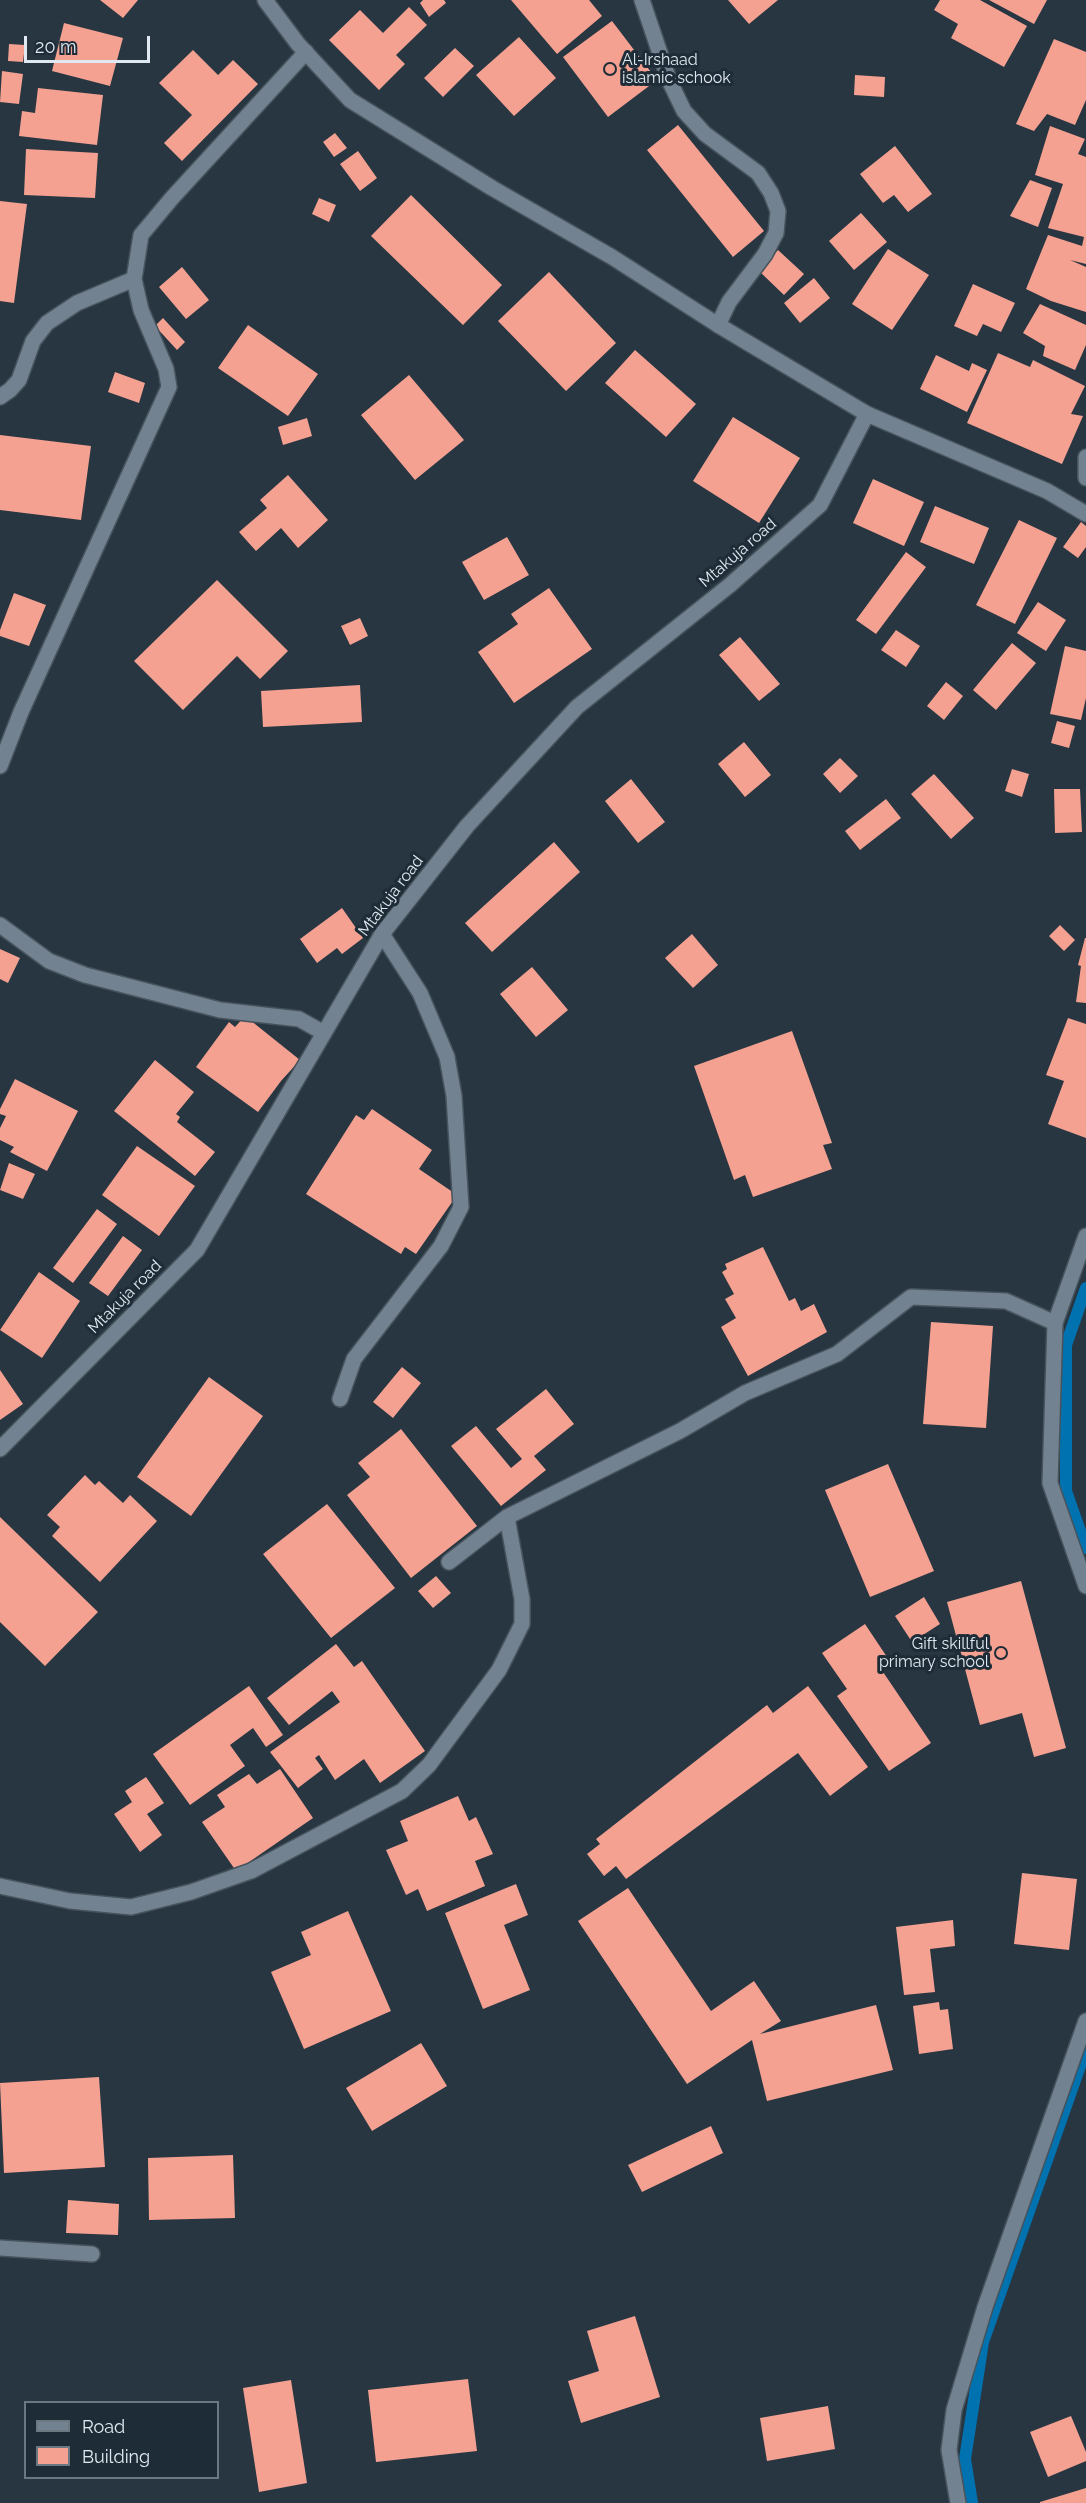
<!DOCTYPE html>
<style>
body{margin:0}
#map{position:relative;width:1086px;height:2503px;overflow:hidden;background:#283642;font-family:Raleway,sans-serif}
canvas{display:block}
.legend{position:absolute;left:24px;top:2401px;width:195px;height:78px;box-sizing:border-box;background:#1e2c37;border:2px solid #6c7881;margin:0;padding:8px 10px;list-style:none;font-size:18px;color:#e0e9f1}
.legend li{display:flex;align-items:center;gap:12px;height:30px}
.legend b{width:30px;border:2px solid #6c7881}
.scale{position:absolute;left:24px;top:36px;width:126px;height:27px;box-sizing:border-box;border:3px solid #e0e9f1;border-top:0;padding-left:8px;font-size:18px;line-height:21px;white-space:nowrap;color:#e0e9f1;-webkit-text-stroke:4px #1e2c37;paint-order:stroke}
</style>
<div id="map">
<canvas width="1086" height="2503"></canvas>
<ul class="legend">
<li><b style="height:8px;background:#728290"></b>Road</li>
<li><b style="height:16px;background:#f4a191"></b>Building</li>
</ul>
<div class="scale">20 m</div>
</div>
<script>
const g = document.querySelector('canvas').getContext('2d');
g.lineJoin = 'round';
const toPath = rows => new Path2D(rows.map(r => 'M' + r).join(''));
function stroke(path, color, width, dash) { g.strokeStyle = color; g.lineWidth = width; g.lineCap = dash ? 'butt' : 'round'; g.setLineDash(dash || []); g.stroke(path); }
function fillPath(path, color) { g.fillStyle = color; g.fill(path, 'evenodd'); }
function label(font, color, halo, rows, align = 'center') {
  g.font = font + ' Raleway,sans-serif'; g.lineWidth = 6; g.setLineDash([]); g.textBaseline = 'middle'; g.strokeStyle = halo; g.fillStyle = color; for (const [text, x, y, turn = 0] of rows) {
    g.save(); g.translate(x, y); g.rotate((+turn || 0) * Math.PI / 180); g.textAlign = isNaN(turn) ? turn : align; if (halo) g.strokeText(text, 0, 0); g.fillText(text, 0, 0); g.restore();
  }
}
const stream = toPath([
 [1086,1288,1066,1345,1066,1491,1086,1548],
 [972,2503,965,2459,983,2342,1086,2049]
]);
const building = toPath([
 [100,0,138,0,123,18],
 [423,0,444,0,446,3,429,17,420,3],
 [511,0,589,0,602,16,557,54],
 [728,0,778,0,749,24],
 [940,0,980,0,1027,26,1004,67,951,38,958,24,934,10],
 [989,0,1047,0,1034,24],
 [409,7,427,25,396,55,405,64,379,90,329,40,360,10,383,33],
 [612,21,657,80,608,117,563,57],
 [64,23,123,38,110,86,52,71],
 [519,37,556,78,514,116,476,75],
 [1054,39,1086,52,1086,100,1075,125,1047,114,1034,131,1016,124],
 [9,44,25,45,23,62,8,61],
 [455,48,474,66,443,97,424,78],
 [193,50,218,75,233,60,258,84,182,161,164,143,192,115,159,83],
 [2,71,23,74,19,104,0,102],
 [855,75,885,77,884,97,854,95],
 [38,88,103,95,97,145,19,136,22,111,35,113],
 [678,125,764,231,733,257,647,150],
 [1050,126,1085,139,1078,154,1086,157,1086,264,1070,260,1086,267,1086,312,1051,301,1026,289,1048,235,1082,246,1084,237,1048,228,1063,184,1035,175],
 [335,133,347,148,334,157,323,142],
 [895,146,932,194,908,212,894,195,883,203,860,174],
 [26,149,98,153,95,198,24,195],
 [358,151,377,178,360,191,340,164],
 [1030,180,1052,188,1038,227,1010,216],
 [411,195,502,285,463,325,371,236],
 [319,198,336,205,329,222,312,214],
 [0,201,27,204,14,303,0,301],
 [861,213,887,242,854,270,829,241],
 [888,249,929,275,892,330,852,304],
 [778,250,804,274,784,295,759,271],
 [182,267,209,300,186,319,159,287],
 [549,272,616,343,566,391,498,321],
 [814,278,830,298,800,323,784,303],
 [973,284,1015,303,1001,332,983,324,977,336,954,326],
 [1040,304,1086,325,1086,345,1075,370,1043,356,1045,346,1023,333],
 [163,318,185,342,177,350,155,326],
 [248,325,318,374,288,416,218,368],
 [635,350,696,404,666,437,605,383],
 [998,353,1030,367,1033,360,1085,386,1071,414,1083,416,1062,464,967,423],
 [936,355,969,371,972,363,987,370,967,412,920,389],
 [115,372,145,383,139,403,108,392],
 [409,375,464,440,415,480,361,415],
 [733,417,800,458,759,523,693,481],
 [307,418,312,436,283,445,278,427],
 [0,435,91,446,81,520,0,510],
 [288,475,328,520,298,548,281,528,256,551,239,532,267,508,260,500],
 [873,479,924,502,904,546,853,523],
 [935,506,989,528,974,564,920,542],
 [1019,520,1057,538,1015,624,976,605],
 [1081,522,1086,526,1086,547,1078,558,1063,547],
 [507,537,529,575,484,600,462,562],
 [906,552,926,567,876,634,856,620],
 [217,580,288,651,260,679,237,656,183,710,134,661],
 [549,588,592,649,514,703,478,652,518,624,511,614],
 [14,593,46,605,29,646,0,636,0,630],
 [1038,602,1066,620,1046,651,1017,633],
 [360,618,368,636,350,645,341,626],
 [896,630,920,646,906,667,881,650],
 [740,637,780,684,759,701,719,655],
 [1012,643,1036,663,996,710,973,690],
 [1065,646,1086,651,1086,698,1081,720,1050,714],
 [946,682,963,696,944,720,927,706],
 [360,685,362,722,263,727,261,691],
 [1057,721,1075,726,1069,748,1051,743],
 [744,742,771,775,745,797,718,764],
 [840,758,858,776,840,793,823,774],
 [1012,769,1029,774,1022,797,1005,791],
 [934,774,974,818,951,839,911,794],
 [631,779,665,822,638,843,605,801],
 [1054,789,1080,789,1082,832,1055,833],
 [886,799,901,818,860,850,845,831],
 [554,842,580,872,492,952,465,923],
 [342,908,363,938,342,954,337,948,317,963,300,939],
 [1060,925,1075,940,1064,951,1049,936],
 [692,934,718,965,693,988,665,958],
 [1085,938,1086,938,1086,1003,1076,1002,1081,966,1078,965],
 [0,949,20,958,8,983,0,979],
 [532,967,568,1010,536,1037,500,994],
 [245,1016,300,1060,281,1081,258,1112,196,1067,229,1022,235,1027],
 [1068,1018,1086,1024,1086,1138,1048,1124,1064,1081,1046,1075],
 [792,1031,832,1143,823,1145,832,1169,753,1197,745,1175,734,1180,694,1066],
 [155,1060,194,1092,176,1114,180,1117,177,1122,215,1152,195,1176,114,1111],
 [15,1079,78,1111,47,1171,10,1152,14,1147,0,1140,0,1128,6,1116,0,1114,0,1109],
 [372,1109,432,1150,419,1169,457,1195,416,1254,405,1247,401,1254,306,1194,356,1115,364,1120],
 [137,1146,195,1186,159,1236,102,1195],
 [9,1163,35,1174,23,1199,0,1190],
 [97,1209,117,1224,73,1283,53,1268],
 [123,1236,142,1250,108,1296,89,1283],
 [763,1247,789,1301,795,1298,801,1311,814,1304,827,1332,748,1376,721,1327,736,1318,725,1299,734,1294,722,1272,727,1269,725,1264],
 [39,1272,80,1301,42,1358,0,1330],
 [931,1322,993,1326,986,1428,923,1424],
 [402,1367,421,1383,393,1418,373,1402],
 [0,1370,23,1404,0,1420],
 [209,1377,263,1416,191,1516,137,1477],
 [546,1389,574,1424,534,1456,546,1470,501,1506,451,1446,476,1426,511,1468,522,1459,496,1429],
 [401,1429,477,1526,411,1578,347,1495,370,1477,358,1463],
 [888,1464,934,1571,870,1597,825,1490],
 [85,1475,95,1485,99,1481,123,1503,130,1495,157,1521,100,1582,52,1536,60,1527,47,1515],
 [327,1504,395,1588,331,1638,263,1554],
 [0,1517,98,1612,45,1666,0,1622],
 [436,1576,451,1593,433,1608,418,1591],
 [1021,1581,1066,1748,1034,1757,1022,1713,980,1725,947,1602],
 [924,1597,940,1624,912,1642,895,1616],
 [865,1624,889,1660,879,1666,931,1743,889,1771,837,1696,847,1689,822,1653],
 [336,1644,354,1667,362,1661,425,1751,380,1783,364,1759,335,1780,319,1755,315,1758,323,1769,298,1788,270,1752,340,1702,332,1691,289,1725,267,1698],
 [249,1686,283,1735,266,1747,253,1728,230,1745,245,1766,190,1805,153,1754],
 [808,1686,868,1767,830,1796,798,1753,626,1879,616,1866,604,1876,587,1854,600,1844,596,1839,767,1705,773,1713],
 [280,1769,313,1818,236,1871,202,1822,225,1807,217,1795,249,1774,257,1784],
 [146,1777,164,1803,147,1814,162,1835,140,1852,114,1814,132,1802,125,1791],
 [458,1796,469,1821,476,1817,493,1854,475,1861,485,1886,427,1911,418,1889,406,1895,386,1850,408,1841,400,1821],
 [1022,1873,1077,1879,1069,1950,1014,1944],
 [516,1884,528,1915,504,1925,530,1990,483,2009,445,1913],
 [628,1888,711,2011,754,1981,781,2021,760,2034,876,2005,893,2070,767,2101,752,2040,687,2084,578,1921],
 [348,1911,391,2011,304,2049,271,1972,311,1955,301,1932],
 [953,1920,955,1946,930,1949,935,1992,904,1995,896,1927],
 [939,2002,940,2010,948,2009,953,2049,919,2054,913,2006],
 [421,2043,447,2086,372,2131,346,2088],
 [99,2077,105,2167,4,2173,0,2083],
 [711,2126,723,2153,642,2192,628,2165],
 [233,2155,235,2218,149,2220,148,2158],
 [68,2200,119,2204,118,2235,66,2233],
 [635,2316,660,2397,581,2423,568,2381,599,2371,587,2331],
 [468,2379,477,2451,376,2462,368,2390],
 [291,2380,307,2483,259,2492,243,2388],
 [828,2406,835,2449,767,2461,760,2418],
 [1071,2416,1086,2452,1086,2461,1048,2477,1030,2432],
 [1086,2488,1086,2503,1040,2503,1040,2502]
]);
const street = toPath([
 [642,0,669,80,684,111,705,134,758,173,771,193,778,211,776,233,765,254,729,302,718,325],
 [0,397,10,390,19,380,33,341,47,323,77,303,134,279],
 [1086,457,1086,478],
 [0,766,21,712,169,387,166,369,141,310,134,279,141,235,172,198,306,52],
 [0,925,49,961,85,975,220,1010,299,1019,324,1033],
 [340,1399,354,1359,441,1246,461,1207,454,1096,447,1057,420,993,382,934],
 [0,1449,197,1250,382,934,467,826,577,707,730,585,820,505,867,414],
 [449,1562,507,1517,680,1431,745,1393,837,1354,911,1297,1006,1301,1055,1323],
 [0,1886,70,1901,131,1907,191,1892,251,1871,402,1791,429,1765,499,1670,522,1624,522,1599,507,1517],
 [0,2248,92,2254]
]);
const secondary = toPath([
 [265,0,298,44,350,100,492,188,612,257,718,325,867,414,1047,491,1086,514],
 [1086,1236,1055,1323,1050,1483,1086,1586],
 [958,2503,949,2450,954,2410,985,2307,1086,2021]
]);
const markers = [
 [610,69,6,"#f49d8d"],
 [1001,1653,6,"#f49d8d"]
];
const poiNames = [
 ["Al-Irshaad",622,60],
 ["islamic schook",622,78],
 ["Gift skillful",989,1644,"right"],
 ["primary school",989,1662,"right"]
];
const streetNames = [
 ["Mtakuja road",738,553,-41],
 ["Mtakuja road",391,896,-53],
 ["Mtakuja road",125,1297,-45]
];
stroke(stream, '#0072b0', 12);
fillPath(building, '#f4a191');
stroke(street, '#46535c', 18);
stroke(secondary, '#46535c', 18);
stroke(street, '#728290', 15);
stroke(secondary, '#728290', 15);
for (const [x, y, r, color] of markers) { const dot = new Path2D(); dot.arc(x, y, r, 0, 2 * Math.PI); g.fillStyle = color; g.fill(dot); stroke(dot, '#1e2c37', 2); }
label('16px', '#e0e9f1', '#1e2c37', poiNames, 'left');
label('16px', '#e0e9f1', '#1e2c37', streetNames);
</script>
